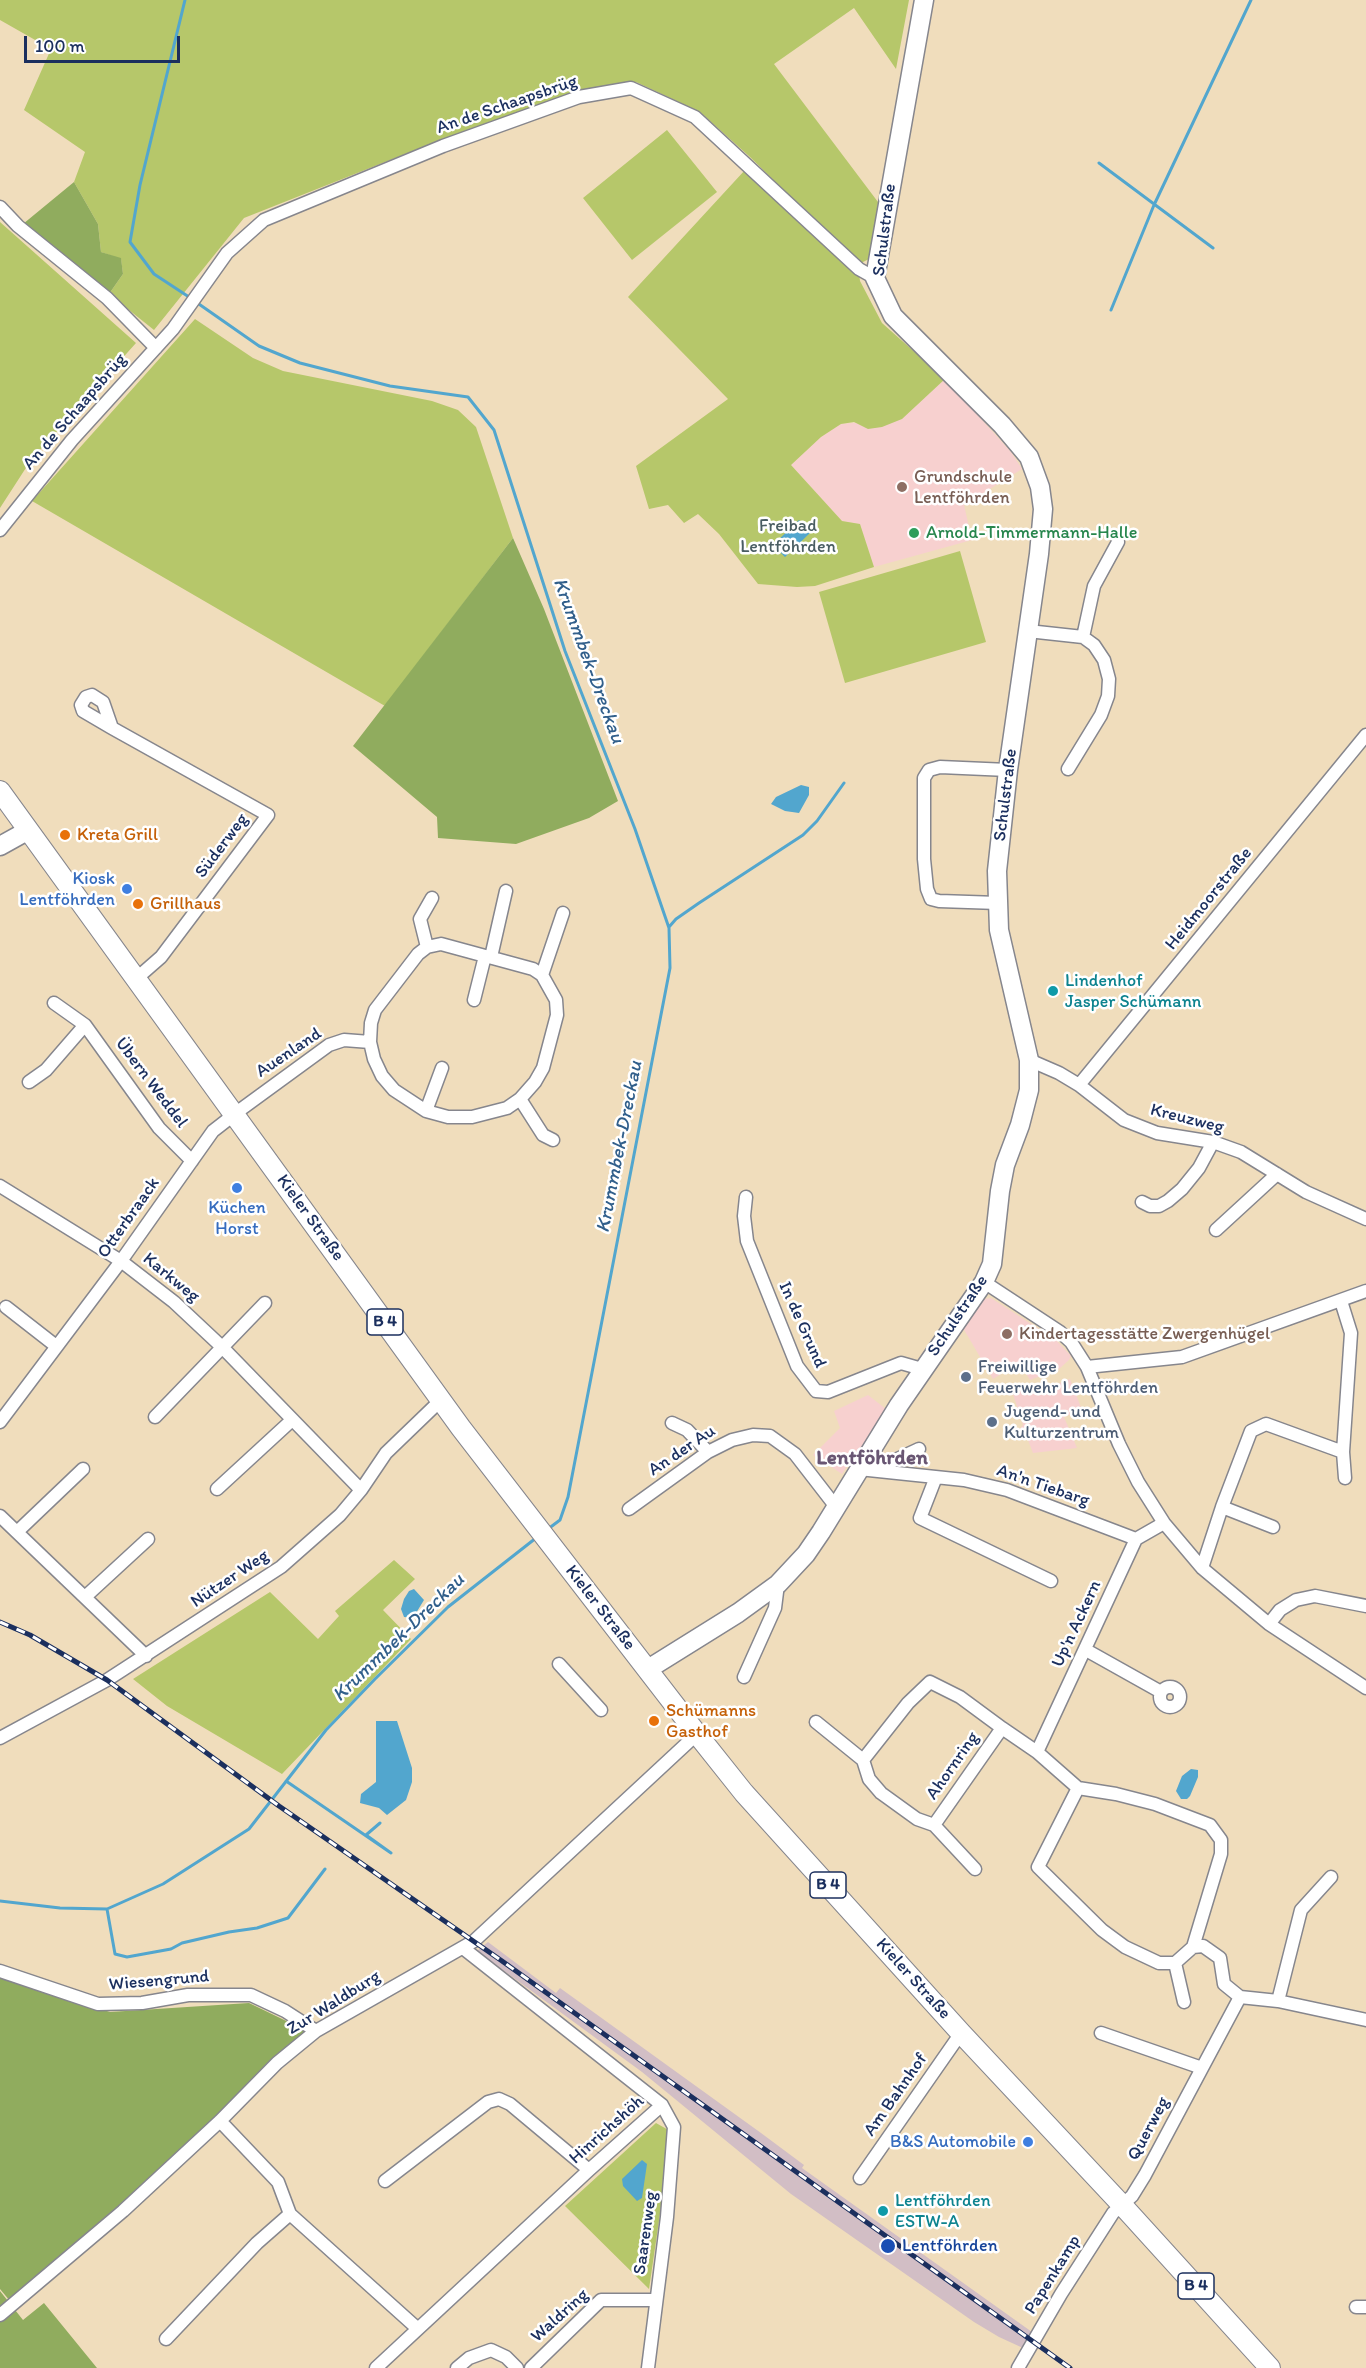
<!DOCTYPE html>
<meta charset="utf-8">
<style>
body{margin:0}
#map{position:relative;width:1366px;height:2368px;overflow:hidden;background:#f0ddbc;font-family:Itim,sans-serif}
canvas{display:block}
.scale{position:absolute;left:24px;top:36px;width:156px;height:27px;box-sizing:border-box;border:3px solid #1b2f5e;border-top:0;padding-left:8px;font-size:18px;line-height:21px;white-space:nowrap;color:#1b2f5e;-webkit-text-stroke:4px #fff;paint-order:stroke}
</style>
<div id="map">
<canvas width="1366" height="2368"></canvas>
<div class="scale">100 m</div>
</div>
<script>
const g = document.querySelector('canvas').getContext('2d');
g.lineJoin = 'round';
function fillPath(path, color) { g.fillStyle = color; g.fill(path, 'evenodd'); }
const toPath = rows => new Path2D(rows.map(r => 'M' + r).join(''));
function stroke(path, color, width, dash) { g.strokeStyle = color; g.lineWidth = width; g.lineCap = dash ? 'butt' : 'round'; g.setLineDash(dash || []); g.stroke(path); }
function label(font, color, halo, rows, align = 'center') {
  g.font = font + ' Itim,sans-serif'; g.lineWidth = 5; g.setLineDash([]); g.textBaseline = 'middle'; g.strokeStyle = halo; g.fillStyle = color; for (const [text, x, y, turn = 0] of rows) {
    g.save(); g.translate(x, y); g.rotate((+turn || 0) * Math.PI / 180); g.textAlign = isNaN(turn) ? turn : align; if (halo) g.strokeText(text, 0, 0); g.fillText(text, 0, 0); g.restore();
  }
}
const built = toPath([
 [945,379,1011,452,1022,469,964,505,972,540,874,567,860,524,842,521,791,465,821,437,841,424,902,419],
 [991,1298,1056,1340,1071,1356,1069,1360,1059,1369,1030,1380,1019,1363,993,1379,963,1328,984,1299],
 [1070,1379,1082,1410,1064,1417,1077,1448,1033,1453,1026,1435,1021,1437,1018,1431,1023,1425,1013,1394,1042,1382,1045,1389],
 [868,1395,886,1409,854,1463,847,1466,842,1474,813,1455,840,1428,834,1411]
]);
const industrial = toPath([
 [488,1942,556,1993,560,1988,761,2133,804,2165,802,2168,1032,2332,1023,2348,999,2337,974,2322,791,2194,642,2072,477,1951]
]);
const green = toPath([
 [0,0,909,0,896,69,854,8,774,64,878,202,873,257,859,264,750,157,700,112,636,82,579,90,443,139,244,218,154,330,109,294,123,274,121,259,101,252,98,224,74,182,85,152,24,110,51,49,0,20],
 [667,130,717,192,632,260,583,198],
 [745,170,859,273,860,281,882,323,945,379,902,419,882,427,868,429,854,422,841,424,821,437,791,465,842,521,860,524,874,567,815,586,797,587,758,584,719,534,698,514,684,523,668,505,649,509,636,466,728,399,628,297],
 [0,222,136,343,31,460,0,508],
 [195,319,253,358,283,371,432,401,458,410,476,427,513,538,385,706,32,501],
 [960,551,986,642,845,683,819,592],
 [394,1560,415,1579,383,1610,411,1639,282,1774,167,1706,133,1679,270,1592,318,1639,339,1616,335,1611],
 [656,2123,672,2132,649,2289,565,2206]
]);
const forest = toPath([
 [74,182,98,224,101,252,121,258,123,274,109,294,56,248,23,224],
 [513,538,544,609,618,801,589,818,516,844,438,838,437,817,353,746],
 [0,1977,110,2012,249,2003,307,2031,167,2166,10,2301,0,2289],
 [0,2291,23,2320,44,2303,97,2368,0,2368]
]);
const water = toPath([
 [799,520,811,532,785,557,773,545],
 [801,785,809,787,809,795,799,813,785,811,771,804,776,797],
 [414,1589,424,1600,413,1618,404,1617,401,1609,404,1599,409,1591],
 [376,1721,397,1721,412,1768,412,1782,406,1800,387,1815,379,1808,360,1803,361,1794,376,1782],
 [1191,1769,1198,1770,1198,1777,1190,1796,1187,1799,1181,1799,1176,1791,1182,1776],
 [642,2160,647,2164,642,2198,637,2201,623,2186,622,2179]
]);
const stream = toPath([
 [185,0,140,185,130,242,154,274,189,297],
 [1099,163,1213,248],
 [196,302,259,346,300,363,390,386,468,397,494,430,565,651,635,829,669,928,670,968,568,1497,560,1520,548,1529],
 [1111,310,1154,205,1251,0],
 [669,927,676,919,699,903,803,835,817,821,844,783],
 [286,1781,391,1853,366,1835,380,1823],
 [0,1901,60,1908,107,1909,163,1884,249,1829,326,1730,375,1679,448,1607,536,1538],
 [107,1909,115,1954,127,1957,171,1949,182,1943,229,1932,257,1928,288,1918,325,1869]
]);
const street = toPath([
 [0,207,18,226,107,298,156,348],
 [0,530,72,440,173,329,227,253,264,220,443,146,579,97,631,88,695,117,859,269,875,278],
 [1028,631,1083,637,1094,645,1104,660,1109,679,1108,696,1101,715,1068,769],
 [1083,637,1094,586,1118,542],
 [112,728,103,702,92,695,86,697,81,705,83,711,112,728,268,815,161,957,137,978],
 [998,903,939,901,931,899,927,889,924,859,924,778,929,770,940,767,1008,770],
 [427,947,420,919,432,898],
 [491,957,506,891],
 [542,975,563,913],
 [474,1000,485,956],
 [54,1003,85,1025,159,1128,192,1161],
 [1029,1060,1059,1073,1079,1085,1124,1120,1157,1133,1213,1142,1241,1152,1306,1192,1366,1219],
 [29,1082,46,1070,85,1025],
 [1079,1085,1366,735],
 [520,1099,543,1135,553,1140],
 [426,1111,442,1068],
 [0,1186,121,1261,174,1302,222,1347,361,1490],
 [746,1197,744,1216,747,1241,797,1366,816,1391,828,1392,901,1363,922,1369],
 [1142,1202,1150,1206,1159,1206,1168,1201,1182,1189,1199,1168,1213,1142],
 [1216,1230,1277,1174],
 [984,1282,1060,1332,1071,1342,1087,1367,1119,1444,1138,1482,1164,1523,1202,1568,1269,1624,1366,1688],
 [6,1307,56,1346],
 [1087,1367,1182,1357,1366,1291],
 [155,1417,265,1303],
 [0,1422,121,1261,213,1131,240,1110,329,1045,344,1040,370,1042,374,1059,382,1076,394,1090,426,1111,448,1117,472,1117,507,1108,520,1099,535,1082,543,1068,557,1015,556,1000,542,975,533,969,441,944,427,947,418,954,375,1010,371,1023,370,1042],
 [672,1423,687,1430,708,1452],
 [1343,1452,1345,1478],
 [859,1469,964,1480,1007,1490,1136,1539],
 [874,1470,919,1449],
 [936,1477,920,1518,1051,1581],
 [217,1489,292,1420],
 [1222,1507,1273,1527],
 [629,1509,708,1452,732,1440,753,1435,770,1436,795,1454,836,1507],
 [0,1516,146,1656],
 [18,1531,83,1469],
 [1202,1568,1222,1507,1251,1431,1266,1424,1343,1452,1351,1333,1341,1301],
 [85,1597,148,1539],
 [1269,1624,1280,1610,1296,1600,1315,1596,1366,1606],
 [1086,1650,1161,1692],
 [559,1664,601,1710],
 [744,1677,775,1608,778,1584],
 '1160 1697a10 10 0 1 1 20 0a10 10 0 1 1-20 0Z',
 [816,1722,863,1760,869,1779,881,1793,917,1819,934,1825,1002,1728,1037,1752,1078,1788,1116,1794,1155,1804,1210,1825,1221,1840,1221,1854,1193,1947],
 [0,1738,107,1680,281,1567,340,1515,361,1490,386,1453,441,1400],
 [1037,1752,1136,1539,1164,1523],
 [863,1760,908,1703,930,1682,960,1697,1002,1728],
 [1078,1788,1038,1867,1102,1930,1125,1947,1159,1963,1175,1963,1193,1947,1203,1946,1220,1958,1224,1984,1240,1997],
 [934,1825,975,1869],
 [463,1948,662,2105,674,2127,667,2217,648,2368],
 [1175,1963,1184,2002],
 [0,1971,98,2004,142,2003,188,1995,251,1995,285,2011,316,2031],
 [1278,2001,1301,1910,1331,1877],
 [1101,2033,1202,2068],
 [220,2121,278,2182,290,2214,418,2329],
 [860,2178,961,2033],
 [385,2181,488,2102,499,2099,510,2104,589,2170],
 [1356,2307,1366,2307],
 [0,2315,123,2211,220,2121,277,2063,316,2031,474,1941,697,1734],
 [166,2339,257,2243,290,2214],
 [376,2368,589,2170,662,2105],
 [457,2368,469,2358,491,2350,506,2357,517,2368],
 [531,2368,601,2300,655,2300],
 [1018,2368,1061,2294,1113,2213,1132,2196,1145,2175,1240,1997,1278,2001,1366,2020]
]);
const secondary = toPath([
 [0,846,27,831],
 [649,1672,653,1666,738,1613,778,1584,806,1554,821,1532,899,1405,984,1282,992,1264,1000,1191,1005,1165,1020,1125,1029,1090,1029,1060,999,930,997,871,1008,770,1039,554,1043,509,1040,487,1029,457,1002,425,893,316,875,278,924,0]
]);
const primary = toPath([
 [0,791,461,1428,697,1734,744,1793,961,2033,1122,2205,1270,2368]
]);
const rail = toPath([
 [0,1622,30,1635,107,1680,279,1806,502,1961,1070,2368]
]);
const markers = [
 [902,487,6,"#8d6e63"],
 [914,533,6,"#2e9e5b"],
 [65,835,6,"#e8710a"],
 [127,889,6,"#3f7fe0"],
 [138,904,6,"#e8710a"],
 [1053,991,6,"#0f9aa8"],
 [237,1188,6,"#3f7fe0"],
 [1007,1334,6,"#8d6e63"],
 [966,1377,6,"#5c6f8a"],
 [992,1422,6,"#5c6f8a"],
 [654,1721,6,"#e8710a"],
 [1028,2142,6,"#3f7fe0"],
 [883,2211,6,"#0f9aa8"],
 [888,2246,8,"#1a4fb4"]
];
const shields = [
 [385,1322,36],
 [828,1885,36],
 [1196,2286,36]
];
const shieldNames = [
 ["B 4",385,1322],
 ["B 4",828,1885],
 ["B 4",1196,2286]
];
const streetNames = [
 ["An de Schaapsbrüg",507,105,-19],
 ["Schulstraße",885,230,-83],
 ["An de Schaapsbrüg",75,412,-49],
 ["Schulstraße",1006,795,-83],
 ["Süderweg",222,846,-53],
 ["Heidmoorstraße",1209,899,-51],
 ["Auenland",289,1053,-34],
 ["Übern Weddel",151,1083,53],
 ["Kreuzweg",1187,1119,14],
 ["Otterbraack",129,1218,-55],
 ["Kieler Straße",310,1218,54],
 ["Karkweg",171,1278,39],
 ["Schulstraße",958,1316,-56],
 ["In de Grund",802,1325,66],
 ["An der Au",682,1451,-34],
 ["An'n Tiebarg",1043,1486,19],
 ["Nützer Weg",230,1579,-34],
 ["Kieler Straße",600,1608,52],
 ["Up'n Ackern",1077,1624,-65],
 ["Ahornring",953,1766,-55],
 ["Kieler Straße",913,1979,48],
 ["Wiesengrund",159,1981,-5],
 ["Zur Waldburg",334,2003,-32],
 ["Am Bahnhof",896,2095,-55],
 ["Querweg",1149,2129,-62],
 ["Hinrichshöh",607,2130,-42],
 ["Saarenweg",646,2233,-82],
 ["Papenkamp",1053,2275,-58],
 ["Waldring",560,2316,-42]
];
const educationNames = [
 ["Grundschule",914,477],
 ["Lentföhrden",914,498],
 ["Kindertagesstätte Zwergenhügel",1019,1334]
];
const parkNames = [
 ["Freibad",788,526],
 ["Lentföhrden",788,547]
];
const leisureNames = [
 ["Arnold-Timmermann-Halle",926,533]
];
const foodNames = [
 ["Kreta Grill",77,835],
 ["Grillhaus",150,904],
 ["Schümanns",666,1711],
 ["Gasthof",666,1732]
];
const shopNames = [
 ["Kiosk",115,879],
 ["Lentföhrden",115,900],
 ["Küchen",237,1208,"center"],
 ["Horst",237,1229,"center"],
 ["B&S Automobile",1016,2142]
];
const cultureNames = [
 ["Lindenhof",1065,981],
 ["Jasper Schümann",1065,1002],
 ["Lentföhrden",895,2201],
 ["ESTW-A",895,2222]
];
const serviceNames = [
 ["Freiwillige",978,1367],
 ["Feuerwehr Lentföhrden",978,1388],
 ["Jugend- und",1004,1412],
 ["Kulturzentrum",1004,1433]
];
const transitNames = [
 ["Lentföhrden",902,2246]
];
const waterNames = [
 ["Krummbek-Dreckau",588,661,70],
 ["Krummbek-Dreckau",620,1147,-79],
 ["Krummbek-Dreckau",399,1638,-44]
];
const quarterNames = [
 ["Lentföhrden",872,1459]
];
fillPath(built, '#f7d0cf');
fillPath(industrial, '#d2bec5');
fillPath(green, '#b6c76a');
fillPath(forest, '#90ac5e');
fillPath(water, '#52a6ce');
stroke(stream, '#52a6ce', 3);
stroke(street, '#86868d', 15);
stroke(secondary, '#86868d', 21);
stroke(primary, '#86868d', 22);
stroke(street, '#fff', 12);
stroke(secondary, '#fff', 18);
stroke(primary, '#fff', 20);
stroke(rail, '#1b2f5e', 5);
stroke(rail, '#fff', 3, [9]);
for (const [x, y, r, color] of markers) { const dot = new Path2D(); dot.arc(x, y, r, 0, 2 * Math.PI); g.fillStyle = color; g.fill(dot); stroke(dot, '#fff', 2); }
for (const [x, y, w] of shields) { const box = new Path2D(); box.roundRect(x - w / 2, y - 13, w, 26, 4.5); g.fillStyle = '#fff'; g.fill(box); stroke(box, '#1b2f5e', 1.5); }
label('bold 16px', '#1b2f5e', null, shieldNames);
label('18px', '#1b2f5e', '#fff', streetNames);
label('18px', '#785e54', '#fff', educationNames, 'left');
label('18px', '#4a5d62', '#fff', parkNames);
label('18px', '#27864d', '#fff', leisureNames, 'left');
label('18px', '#c56008', '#fff', foodNames, 'left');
label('18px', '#366cbe', '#fff', shopNames, 'right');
label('18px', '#0d838f', '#fff', cultureNames, 'left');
label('18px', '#4e5e75', '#fff', serviceNames, 'left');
label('18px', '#164399', '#fff', transitNames, 'left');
label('italic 20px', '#315f8b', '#fff', waterNames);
label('bold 21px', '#695673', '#fff', quarterNames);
</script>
